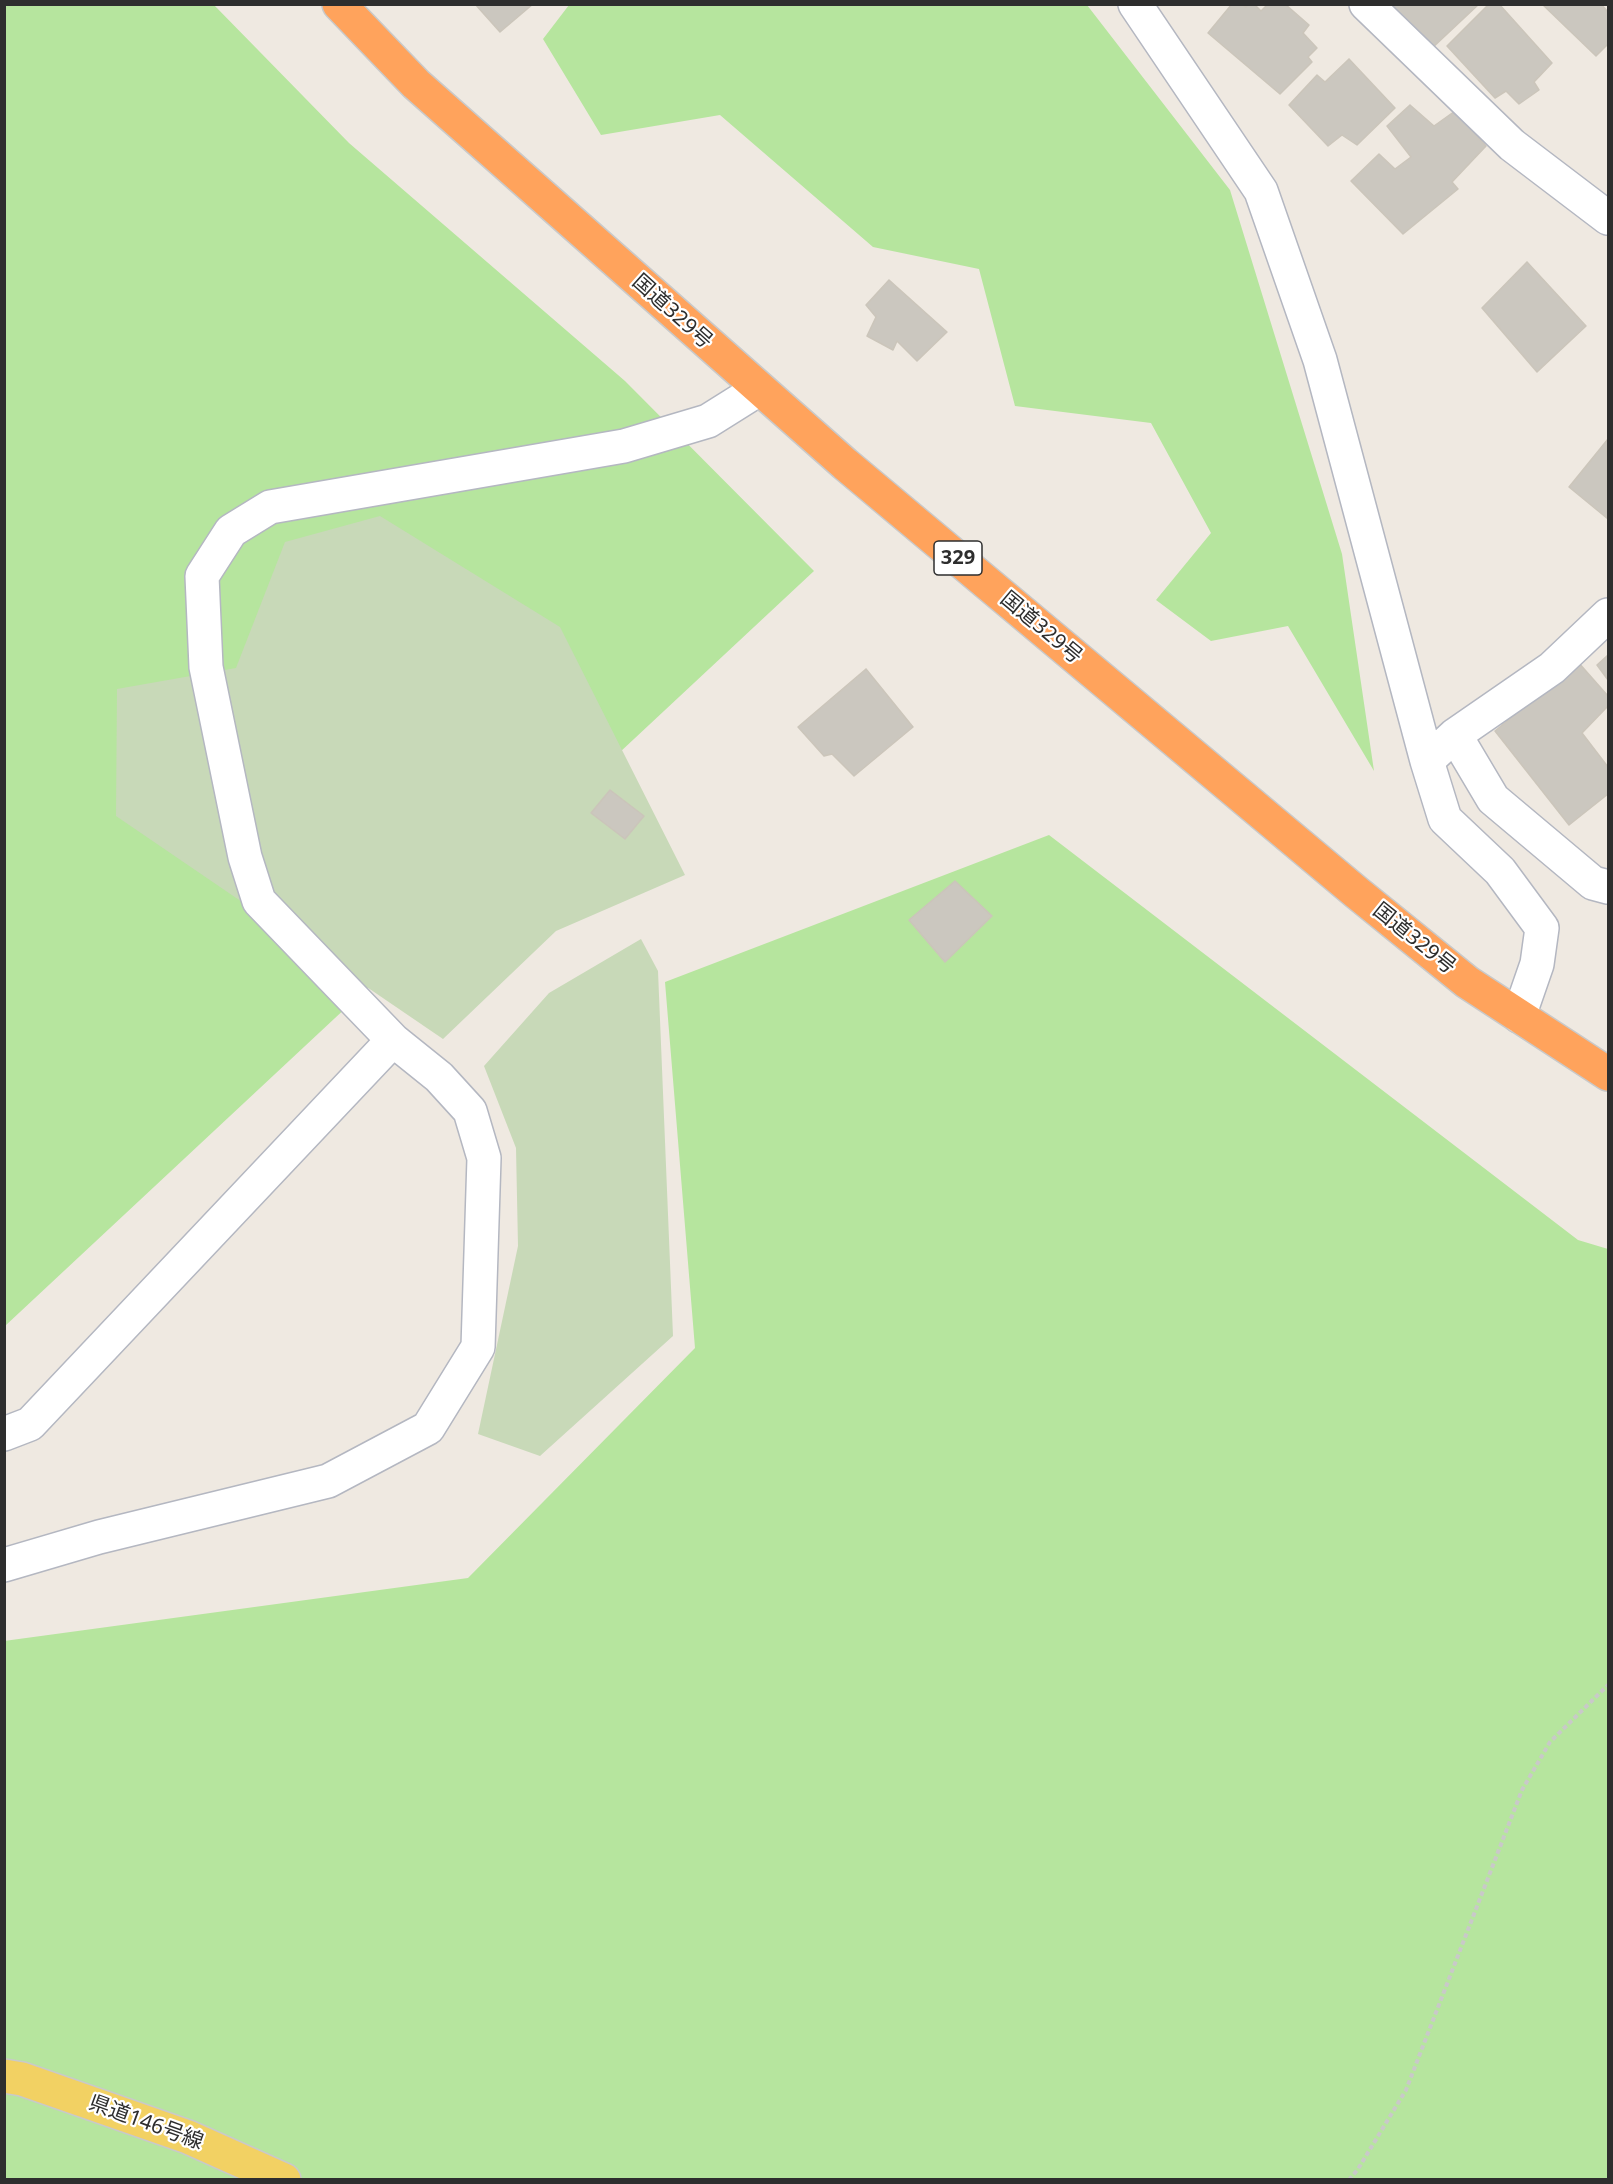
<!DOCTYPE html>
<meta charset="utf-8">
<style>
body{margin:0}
#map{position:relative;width:1613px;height:2184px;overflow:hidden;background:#efe9e1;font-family:"Noto Sans",sans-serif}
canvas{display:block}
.frame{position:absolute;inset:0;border:6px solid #2e2e2e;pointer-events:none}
</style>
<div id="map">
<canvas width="1613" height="2184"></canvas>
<div class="frame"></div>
</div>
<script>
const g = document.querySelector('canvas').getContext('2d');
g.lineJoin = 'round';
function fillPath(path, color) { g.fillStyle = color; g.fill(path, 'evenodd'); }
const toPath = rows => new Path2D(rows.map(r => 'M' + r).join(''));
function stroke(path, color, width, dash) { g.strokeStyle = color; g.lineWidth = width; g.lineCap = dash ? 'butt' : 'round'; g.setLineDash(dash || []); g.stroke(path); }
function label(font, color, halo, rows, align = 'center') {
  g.font = font + ' "Noto Sans","Noto Sans JP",sans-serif'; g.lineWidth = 4.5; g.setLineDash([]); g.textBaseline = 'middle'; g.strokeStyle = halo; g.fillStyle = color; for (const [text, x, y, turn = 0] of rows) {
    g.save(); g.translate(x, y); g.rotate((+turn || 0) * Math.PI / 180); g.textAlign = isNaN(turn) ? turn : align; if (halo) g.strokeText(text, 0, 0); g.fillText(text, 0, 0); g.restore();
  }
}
const green = toPath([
 [5,5,214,5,349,143,625,381,814,571,5,1326],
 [569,5,1087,5,1230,190,1342,554,1374,771,1288,626,1211,641,1156,600,1211,533,1151,423,1015,406,979,269,873,247,720,115,601,135,543,39],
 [1049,835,1578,1240,1608,1249,1608,2179,5,2179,4,1641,468,1578,695,1348,665,982]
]);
const cemetery = toPath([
 [380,516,560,627,685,875,556,931,443,1039,116,816,117,689,236,668,285,542],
 [641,939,658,971,673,1336,540,1456,478,1434,518,1246,516,1148,484,1066,549,993]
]);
const building = toPath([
 [475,4,533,4,500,32,475,4],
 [1232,4,1241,4,1246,7,1249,4,1254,4,1261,11,1268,4,1285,4,1309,25,1303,33,1317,48,1308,57,1312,62,1280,94,1208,33,1232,4],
 [1390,4,1479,4,1430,50,1390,4],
 [1489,4,1499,4,1552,63,1534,82,1539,90,1519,104,1506,91,1495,98,1447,46,1489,4],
 [1542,4,1601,4,1608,12,1608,44,1596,56,1542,4],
 [1349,59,1395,108,1357,145,1342,135,1328,146,1289,105,1317,75,1325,82,1349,59],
 [1410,105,1434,126,1455,111,1486,146,1452,182,1458,189,1403,234,1351,181,1379,154,1395,169,1411,157,1387,126,1410,105],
 [1527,262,1586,326,1537,372,1482,308,1527,262],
 [889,280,947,332,917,361,897,341,893,350,867,336,876,317,866,305,889,280],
 [1608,439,1607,451,1608,519,1569,487,1608,439],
 [1608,655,1608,680,1597,665,1608,655],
 [1578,662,1608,696,1608,706,1582,733,1608,767,1608,794,1569,825,1495,731,1578,662],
 [866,669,913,727,854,776,832,754,824,756,798,727,866,669],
 [610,790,644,816,625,839,591,813,610,790],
 [955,881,992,916,945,962,909,920,955,881]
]);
const path = toPath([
 [1349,2180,1358,2169,1406,2090,1522,1790,1550,1742,1608,1685]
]);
const minor = toPath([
 [1135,4,1261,191,1320,360,1427,761,1445,819,1500,871,1542,928,1537,964,1519,1016],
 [1366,4,1512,145,1608,218],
 [1455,735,1493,799,1593,883,1608,887],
 [1427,761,1455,735,1552,668,1608,615],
 [4,1434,30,1424,393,1040],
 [4,1565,99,1537,328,1481,428,1428,478,1347,484,1158,470,1111,439,1077,393,1040,259,901,245,857,206,667,202,576,231,531,270,507,624,446,708,421,759,389]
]);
const major = toPath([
 [4,2076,22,2079,188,2137,284,2180]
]);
const highway = toPath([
 [339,4,416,84,845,464,1356,892,1467,982,1608,1074]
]);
const shields = [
 [958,558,48]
];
const shieldNames = [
 ["329",958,558]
];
const streetNames = [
 ["国道329号",672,312,42],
 ["国道329号",1041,628,40],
 ["国道329号",1414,939,39],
 ["県道146号線",146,2123,20]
];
fillPath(green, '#b6e59e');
fillPath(cemetery, '#c8d9b8');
fillPath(building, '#cbc7bf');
stroke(building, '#cbc5ba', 1.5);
stroke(minor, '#b4b7c1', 36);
stroke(major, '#c9c9c9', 36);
stroke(highway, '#c9c9c9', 36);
stroke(path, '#c9c9c9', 4, [4.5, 3]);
stroke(minor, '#fff', 33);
stroke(major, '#f2d163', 33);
stroke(highway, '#ffa35c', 33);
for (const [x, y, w] of shields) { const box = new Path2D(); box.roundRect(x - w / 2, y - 17, w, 34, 4.5); g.fillStyle = '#fff'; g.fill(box); stroke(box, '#2e2e2e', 1.5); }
label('bold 20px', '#2e2e2e', null, shieldNames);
label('21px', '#2e2e2e', '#fff', streetNames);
</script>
